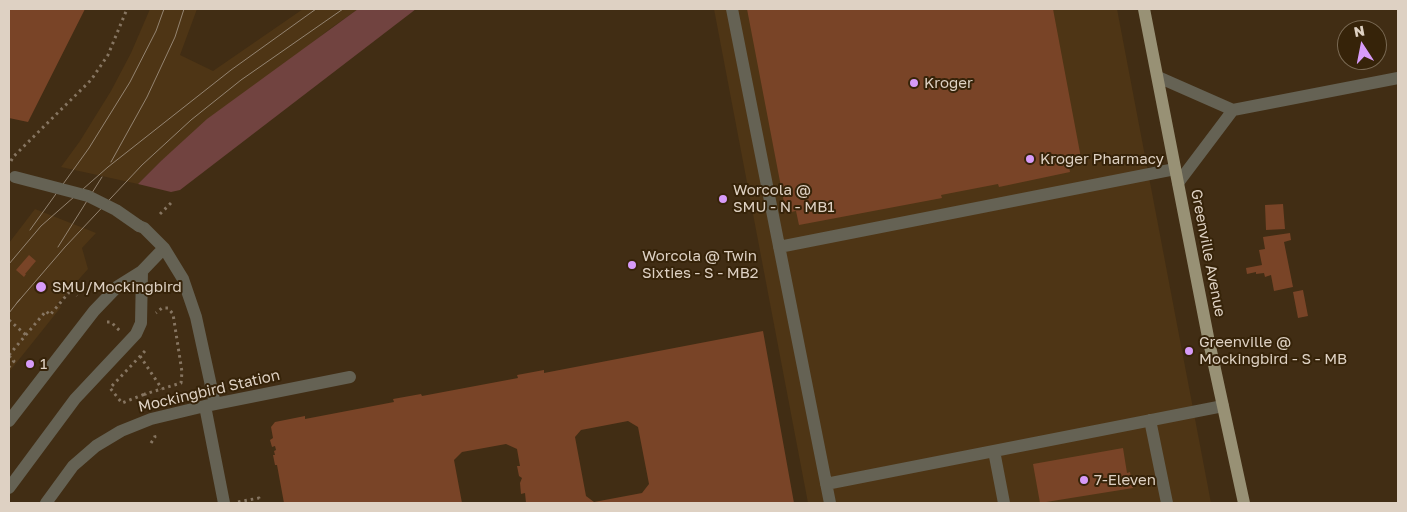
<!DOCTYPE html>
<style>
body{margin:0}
#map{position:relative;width:1407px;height:512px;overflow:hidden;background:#412d14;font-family:"Golos Text",sans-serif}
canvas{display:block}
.frame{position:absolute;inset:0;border:10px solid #ded1c3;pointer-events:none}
.north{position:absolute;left:1337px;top:20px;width:50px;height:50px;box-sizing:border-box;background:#362309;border:1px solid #796953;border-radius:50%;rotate:349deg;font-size:14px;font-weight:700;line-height:20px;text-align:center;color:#ded1c3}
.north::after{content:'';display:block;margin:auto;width:18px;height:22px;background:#d79bf9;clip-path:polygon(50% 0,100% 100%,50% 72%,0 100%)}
</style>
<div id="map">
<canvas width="1407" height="512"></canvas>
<div class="frame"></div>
<div class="north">N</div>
</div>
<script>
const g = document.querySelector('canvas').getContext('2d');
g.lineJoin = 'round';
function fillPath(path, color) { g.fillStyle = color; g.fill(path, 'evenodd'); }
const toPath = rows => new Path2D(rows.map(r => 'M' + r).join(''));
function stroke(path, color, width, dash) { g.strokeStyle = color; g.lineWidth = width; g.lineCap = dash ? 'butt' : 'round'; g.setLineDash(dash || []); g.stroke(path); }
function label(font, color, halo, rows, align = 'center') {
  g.font = font + ' "Golos Text",sans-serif'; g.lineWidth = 4; g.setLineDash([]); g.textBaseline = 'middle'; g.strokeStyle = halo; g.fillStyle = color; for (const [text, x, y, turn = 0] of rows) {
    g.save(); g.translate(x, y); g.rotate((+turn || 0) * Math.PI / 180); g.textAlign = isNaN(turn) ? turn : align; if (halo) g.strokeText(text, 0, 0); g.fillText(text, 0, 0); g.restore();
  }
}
const built = toPath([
 [150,9,197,9,180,55,213,71,303,9,358,9,331,28,161,161,138,184,61,167,80,141,111,91,131,53],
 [714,9,1117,9,1211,503,808,503],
 [35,209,96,233,82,248,88,269,57,304,61,307,9,372,9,243]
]);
const green = toPath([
 [358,9,416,9,180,190,171,192,138,184,161,161,207,119]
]);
const building = toPath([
 [9,9,85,9,28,122,9,118],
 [747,9,1053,9,1081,158,1068,161,1070,172,999,187,998,184,941,195,942,198,799,225,796,211,786,213],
 [1283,204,1285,229,1266,230,1265,205],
 [1290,233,1291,240,1284,242,1293,287,1274,291,1271,275,1265,277,1264,273,1256,274,1256,272,1247,274,1246,268,1262,265,1259,250,1265,249,1263,237],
 [29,255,36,261,25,274,26,274,24,277,16,270],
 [1303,290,1308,316,1298,318,1293,292],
 [763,331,794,503,526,503,525,493,521,494,520,483,522,478,519,476,517,466,520,466,517,449,506,444,462,452,454,460,462,503,284,503,277,465,275,465,273,455,275,455,274,451,276,450,275,446,272,447,270,440,273,438,271,427,275,422,305,416,305,419,394,402,393,399,421,394,422,396,518,378,517,375,544,370,544,373],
 [628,421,638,427,649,484,642,493,594,502,586,496,575,437,581,430],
 [1123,448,1127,473,1130,472,1133,488,1040,503,1033,464]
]);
const path = toPath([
 [11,161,13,157,91,80,108,55,127,9],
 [160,214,171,203],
 [9,320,26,335],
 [107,322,111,322,120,331],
 [145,351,110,388,122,403,145,394],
 [9,355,46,311,50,315,71,290,77,296],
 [9,356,14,361,9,367],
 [140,356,162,389],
 [147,402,145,394,181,383,182,372,173,314,168,308,162,308,156,313],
 [151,443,155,437,154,433],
 [238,502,259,498,260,503]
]);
const minor = toPath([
 [732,9,830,503],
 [1158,77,1233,110,1398,78],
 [1178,183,1233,110],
 [139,226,144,228,164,248,183,279,196,317,215,404],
 [779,247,1175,169],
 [205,406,224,503],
 [1150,420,1167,503],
 [9,421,94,311,118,286,142,271,164,248],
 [994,451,1004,503],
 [826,484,1223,406],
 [9,488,75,399,136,334,141,323,142,271],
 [46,503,73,466,96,446,121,431,151,419,205,406,350,377]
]);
const major = toPath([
 [1144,9,1208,337,1244,503]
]);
const tram = toPath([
 [111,162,147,97,175,37,184,9],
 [30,230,89,148,130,82,156,31,164,9],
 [58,247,102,177],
 [9,264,41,226,108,167,231,70,316,9],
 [16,304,65,247,142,165,191,120,241,80,343,9],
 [9,313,20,299]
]);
const minorBridge = toPath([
 [15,177,88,196,116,210,139,226]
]);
const markers = [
 [914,83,5,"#d79bf9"],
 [1030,159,5,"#d79bf9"],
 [723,199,5,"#d79bf9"],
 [632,265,5,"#d79bf9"],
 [41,287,6,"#d79bf9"],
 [1189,351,5,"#d79bf9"],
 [30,364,5,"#d79bf9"],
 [1084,480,5,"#d79bf9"]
];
const poiNames = [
 ["Kroger",924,83],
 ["Kroger Pharmacy",1040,159],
 ["Worcola @",733,190],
 ["SMU - N - MB1",733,207],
 ["Worcola @ Twin",642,256],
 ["Sixties - S - MB2",642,273],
 ["SMU/Mockingbird",52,287],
 ["Greenville @",1199,342],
 ["Mockingbird - S - MB",1199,359],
 ["1",40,364],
 ["7-Eleven",1094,480]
];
const streetNames = [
 ["Greenville Avenue",1208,253,79],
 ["Mockingbird Station",209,391,-13]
];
fillPath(built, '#4e3515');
fillPath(green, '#714340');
fillPath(building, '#794427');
stroke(path, '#867561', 3, [2.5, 4]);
stroke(minor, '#656254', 12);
stroke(major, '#989175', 12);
stroke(tram, '#948471', 1);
stroke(minorBridge, '#656254', 12);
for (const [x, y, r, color] of markers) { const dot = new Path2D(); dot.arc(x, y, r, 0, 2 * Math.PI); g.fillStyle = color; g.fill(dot); stroke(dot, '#362309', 2); }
label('15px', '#ded1c3', '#362309', poiNames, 'left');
label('15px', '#ded1c3', '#362309', streetNames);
</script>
